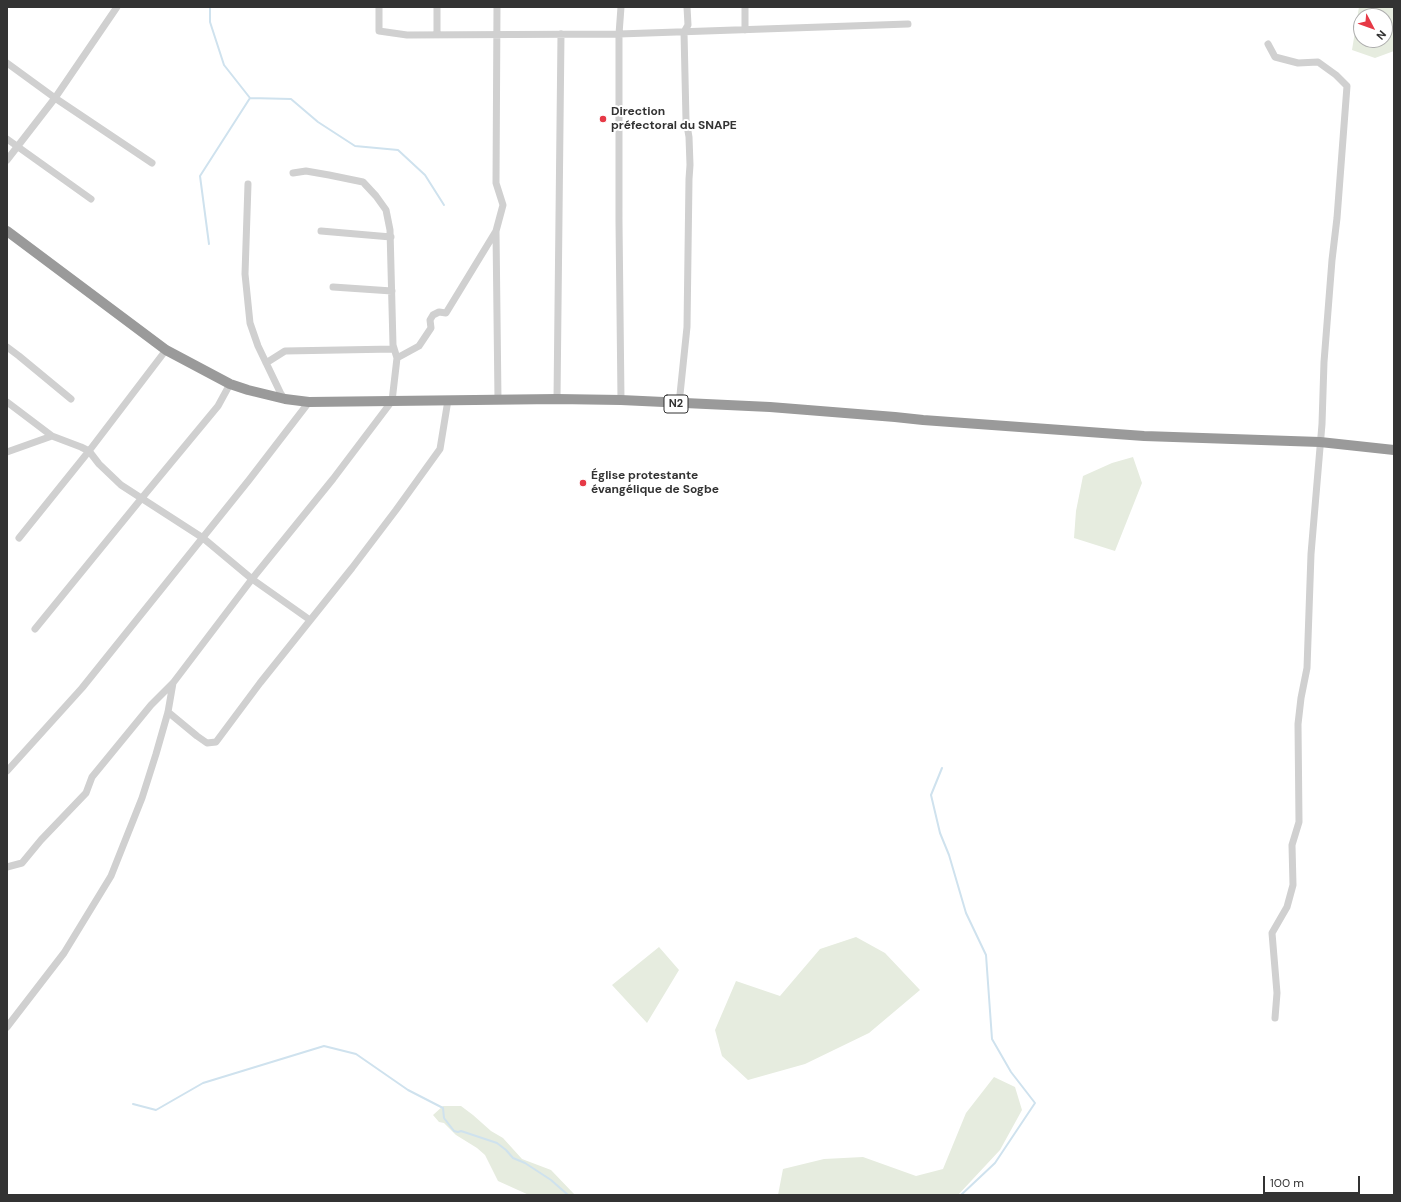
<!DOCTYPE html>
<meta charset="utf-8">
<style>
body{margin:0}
#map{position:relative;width:1401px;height:1202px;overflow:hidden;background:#fff;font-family:"DM Sans",sans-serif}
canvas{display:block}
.frame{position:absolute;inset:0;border:8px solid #333;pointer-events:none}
.north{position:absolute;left:1353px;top:8px;width:40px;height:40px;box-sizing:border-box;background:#fff;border:1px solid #adadad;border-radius:50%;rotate:131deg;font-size:11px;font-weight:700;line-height:16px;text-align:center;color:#333}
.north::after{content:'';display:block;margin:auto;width:14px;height:18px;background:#e63946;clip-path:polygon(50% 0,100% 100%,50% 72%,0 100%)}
.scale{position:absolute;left:1263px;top:1176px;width:97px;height:18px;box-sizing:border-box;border:2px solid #333;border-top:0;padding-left:5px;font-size:12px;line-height:14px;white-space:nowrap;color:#333;-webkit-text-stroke:3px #fff;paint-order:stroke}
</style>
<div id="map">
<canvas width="1401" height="1202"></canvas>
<div class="frame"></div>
<div class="north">N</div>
<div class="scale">100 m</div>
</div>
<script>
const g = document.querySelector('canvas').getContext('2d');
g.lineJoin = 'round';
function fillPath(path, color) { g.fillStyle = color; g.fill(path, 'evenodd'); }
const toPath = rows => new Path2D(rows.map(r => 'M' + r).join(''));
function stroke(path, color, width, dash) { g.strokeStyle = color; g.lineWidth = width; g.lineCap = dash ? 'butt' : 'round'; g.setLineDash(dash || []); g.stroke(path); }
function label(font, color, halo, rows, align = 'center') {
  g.font = font + ' "DM Sans",sans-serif'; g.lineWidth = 4; g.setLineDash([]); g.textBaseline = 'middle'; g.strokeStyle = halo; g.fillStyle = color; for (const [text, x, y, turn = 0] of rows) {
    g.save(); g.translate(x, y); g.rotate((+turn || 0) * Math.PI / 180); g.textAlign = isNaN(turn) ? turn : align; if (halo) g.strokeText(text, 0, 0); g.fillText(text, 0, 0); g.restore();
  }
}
const green = toPath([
 [1359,7,1394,7,1394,51,1375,58,1352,50],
 [1361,16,1385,16,1385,40,1361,40],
 [1133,457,1142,483,1115,551,1074,538,1076,511,1083,476,1112,463],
 [856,937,885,953,920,990,869,1033,805,1064,748,1080,722,1056,715,1030,736,981,780,996,820,949],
 [659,947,679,970,647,1023,612,985],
 [994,1077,1015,1087,1022,1110,1000,1150,958,1195,778,1195,783,1169,824,1159,863,1157,916,1176,943,1169,966,1113],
 [443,1106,461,1106,473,1115,491,1131,503,1138,522,1159,551,1170,575,1195,529,1195,498,1181,485,1155,477,1148,456,1135,444,1123,439,1122,433,1115]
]);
const stream = toPath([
 [210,7,210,22,224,65,250,98,291,99,318,122,355,146,398,150,425,175,444,205],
 [209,244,200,176,250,98],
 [942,768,931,795,940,833,949,855,966,913,986,955,992,1039,1011,1072,1035,1103,995,1163,961,1195],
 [133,1104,156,1110,203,1083,324,1046,356,1054,408,1090,443,1108,444,1118,454,1131,458,1132,461,1131,497,1143,506,1150,513,1158,525,1163,551,1180,568,1195]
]);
const minor = toPath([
 [379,7,379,31,407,35,619,34,908,24],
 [497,7,496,183,503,205,496,231,498,400],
 [745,30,745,7],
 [437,34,437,7],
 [1268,44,1275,57,1298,63,1318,62,1336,75,1347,86,1337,218,1332,260,1324,362,1322,424,1311,554,1307,668,1301,698,1298,724,1299,822,1292,845,1293,885,1287,907,1272,933,1277,993,1275,1018],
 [7,63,55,98,152,163],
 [7,139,91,199],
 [7,160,55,98,117,7],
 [248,184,245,274,250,323,258,346,281,394,285,399],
 [321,231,391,237],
 [333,287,392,291],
 [7,347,19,356,71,399],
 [397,358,419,346,431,328,430,320,433,315,439,312,446,313,496,231],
 [266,363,285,351,394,349],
 [557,399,561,34],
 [621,400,619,222,619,34,621,7],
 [7,402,52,436,81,447,89,451,99,464,121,485,203,538,252,579,310,620],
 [679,404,687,327,689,179,690,165,689,137,686,120,684,32,688,25,687,7],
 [7,452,52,436],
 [19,538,89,451,166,350],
 [35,629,141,499,218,406,230,384],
 [168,712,197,736,207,743,216,742,260,683,352,568,396,510,440,449,448,400],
 [7,771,82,688,249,480,309,402],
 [7,867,22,863,41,840,86,793,92,777,151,705,173,683,252,579,333,479,392,401,397,358,393,345,390,230,386,210,376,196,363,182,329,175,306,171,293,173],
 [7,1027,64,953,111,876,142,798,156,754,168,712,173,683]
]);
const highway = toPath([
 [7,231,166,350,230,384,248,390,285,399,309,402,557,399,621,400,770,407,895,417,923,420,1144,436,1320,442,1394,450]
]);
const markers = [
 [603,119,4,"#e63946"],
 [583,483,4,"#e63946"]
];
const shields = [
 [676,404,24]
];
const shieldNames = [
 ["N2",676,404]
];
const poiNames = [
 ["Direction",611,112],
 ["préfectoral du SNAPE",611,126],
 ["Église protestante",591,476],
 ["évangélique de Sogbe",591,490]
];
fillPath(green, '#e6ecdf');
stroke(stream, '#cfe2ee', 2);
stroke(minor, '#d0d0d0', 7);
stroke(highway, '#9a9a9a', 10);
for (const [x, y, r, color] of markers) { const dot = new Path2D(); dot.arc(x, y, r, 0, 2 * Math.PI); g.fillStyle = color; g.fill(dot); stroke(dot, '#fff', 1.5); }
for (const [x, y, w] of shields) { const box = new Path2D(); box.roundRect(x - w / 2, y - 9, w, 18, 3); g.fillStyle = '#fff'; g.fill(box); stroke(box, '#333', 1); }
label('bold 11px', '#333', null, shieldNames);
label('bold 12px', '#333', '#fff', poiNames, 'left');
</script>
